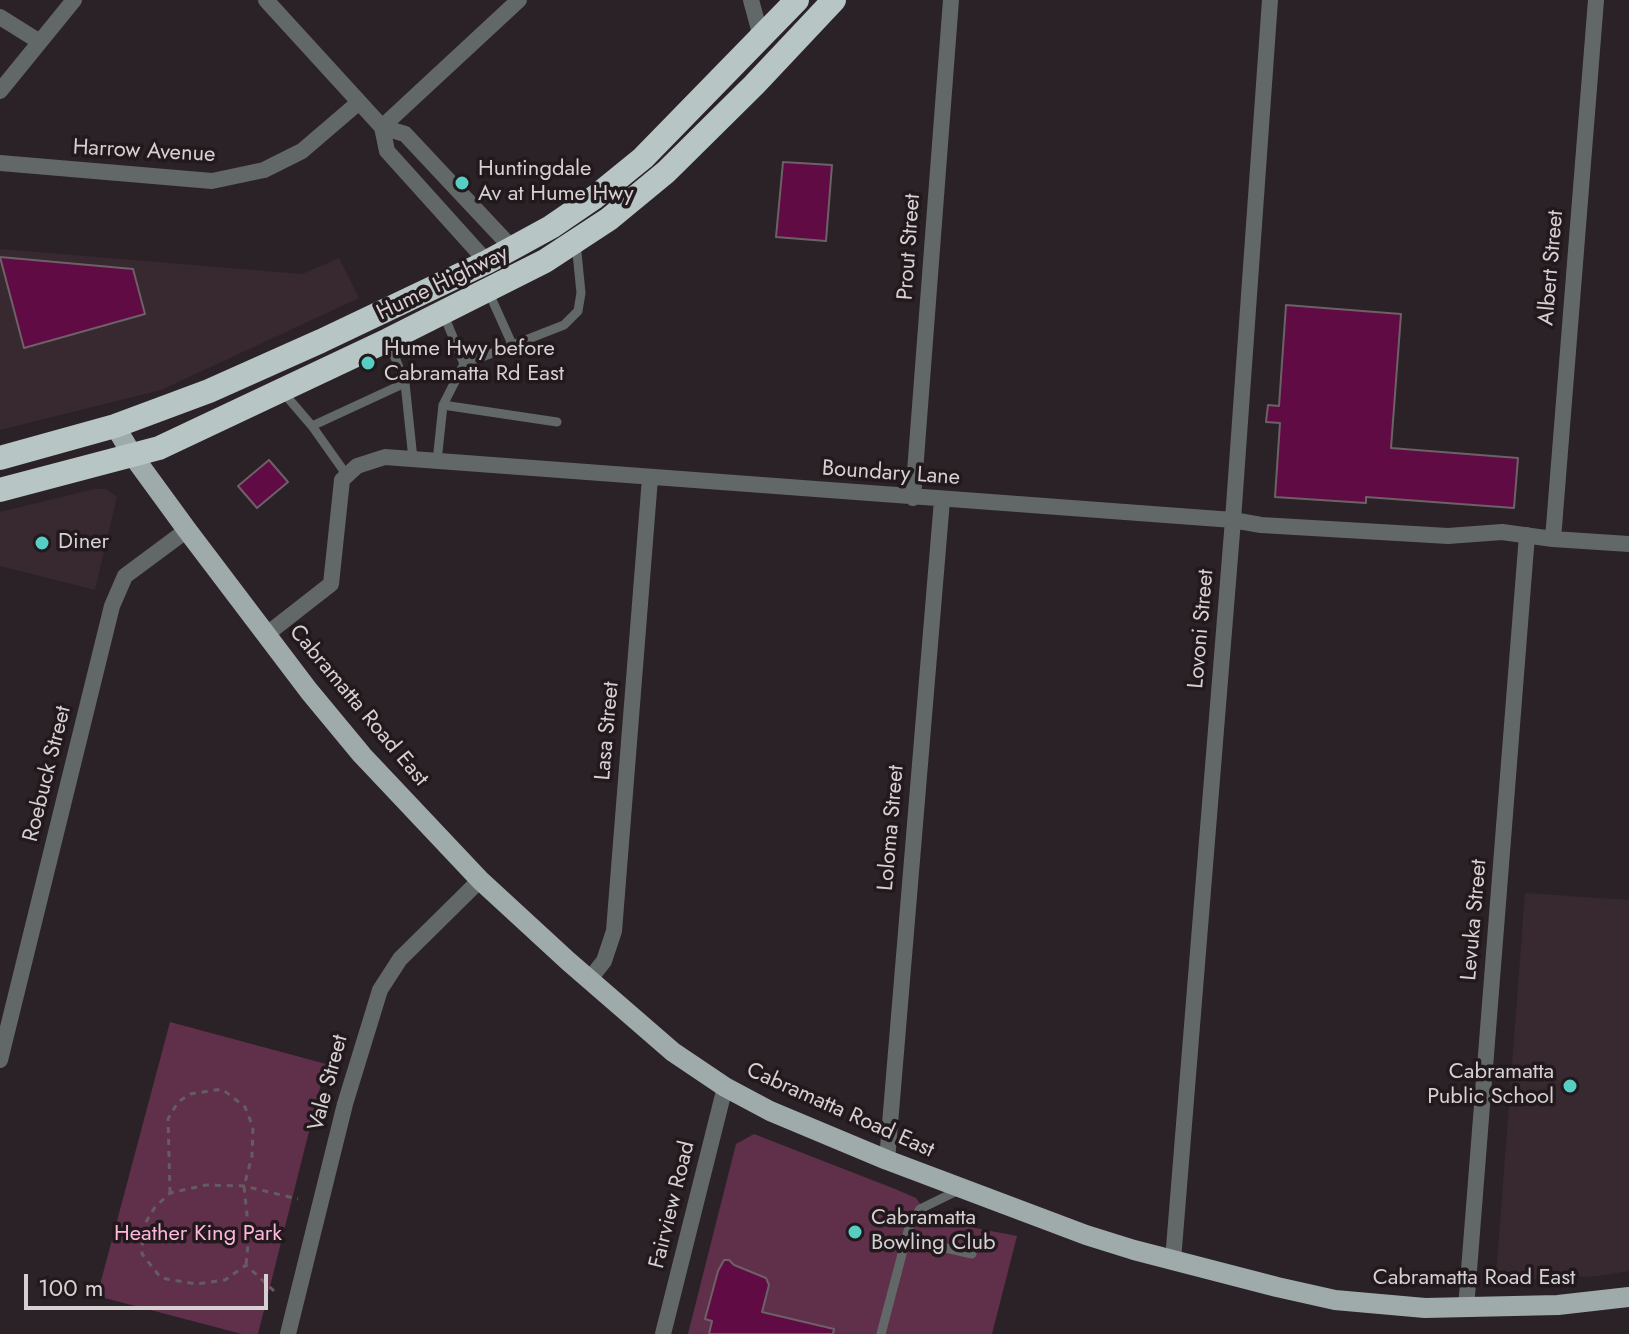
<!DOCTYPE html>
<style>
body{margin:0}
#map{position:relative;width:1629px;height:1334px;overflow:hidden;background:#2b2227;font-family:Jost,sans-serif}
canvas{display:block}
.scale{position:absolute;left:24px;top:1274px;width:244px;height:36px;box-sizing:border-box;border:4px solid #d6d0d3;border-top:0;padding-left:10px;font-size:24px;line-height:28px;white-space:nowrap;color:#d6d0d3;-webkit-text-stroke:6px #22191d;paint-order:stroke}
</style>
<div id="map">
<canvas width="1629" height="1334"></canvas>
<div class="scale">100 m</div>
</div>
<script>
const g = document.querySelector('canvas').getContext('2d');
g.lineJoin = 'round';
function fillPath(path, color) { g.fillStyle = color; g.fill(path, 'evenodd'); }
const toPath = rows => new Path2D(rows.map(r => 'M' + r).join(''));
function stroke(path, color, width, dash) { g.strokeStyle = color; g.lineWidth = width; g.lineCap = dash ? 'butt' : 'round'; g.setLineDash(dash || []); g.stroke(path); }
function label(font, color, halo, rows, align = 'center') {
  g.font = font + ' Jost,sans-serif'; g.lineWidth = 7; g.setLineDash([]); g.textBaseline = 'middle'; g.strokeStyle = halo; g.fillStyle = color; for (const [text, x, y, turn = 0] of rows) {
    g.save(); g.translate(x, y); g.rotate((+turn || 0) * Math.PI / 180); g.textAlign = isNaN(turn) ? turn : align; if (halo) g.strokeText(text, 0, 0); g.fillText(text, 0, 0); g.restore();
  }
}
const built = toPath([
 [0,249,302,274,339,258,359,298,161,390,0,430],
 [94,489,106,489,117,497,95,590,0,566,0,512],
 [1525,893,1629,900,1629,1271,1598,1276,1502,1281,1496,1276]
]);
const green = toPath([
 [170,1022,326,1064,258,1334,242,1334,97,1296],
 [754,1134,895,1189,916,1198,927,1213,932,1215,948,1217,975,1228,1017,1236,992,1334,688,1334,736,1144]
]);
const building = toPath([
 [783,162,832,165,826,241,776,237,783,162],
 [0,257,133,269,145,314,24,348,0,257],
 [1286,305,1401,314,1391,448,1518,458,1514,508,1366,497,1366,503,1275,497,1280,423,1266,422,1268,405,1279,406,1286,305],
 [269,460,288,482,257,508,238,486,269,460],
 [724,1260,729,1260,734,1265,766,1278,769,1285,762,1312,834,1329,833,1334,709,1334,712,1321,705,1319,718,1271,724,1260]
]);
const path = toPath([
 [170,1193,168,1119,178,1102,190,1094,222,1089,245,1107,253,1127,252,1156,244,1186,249,1234,246,1265],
 [274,1291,246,1265,225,1280,196,1284,161,1278,142,1254,143,1227,155,1207,170,1193,206,1185,244,1186,298,1199]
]);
const lane = toPath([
 [489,293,512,344],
 [443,313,464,364],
 [389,342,405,383,413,459],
 [282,391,312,426,346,474],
 [443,405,557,422],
 [312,426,405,383],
 [437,461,443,405,464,364,564,325,578,311,581,293,576,243],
 [959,1190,920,1209,909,1227,906,1239,972,1254],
 [881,1334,906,1239]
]);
const street = toPath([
 [266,0,382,127,405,134,512,248],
 [751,0,761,37],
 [0,17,40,42],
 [0,91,74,0],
 [382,127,519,0],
 [382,127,387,151,487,262],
 [0,163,212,181,264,170,302,151,358,103],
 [913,498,951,0],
 [1553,539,1596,0],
 [267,634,331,584,342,480,357,466,385,457,1233,520,1261,525,1448,536,1502,532,1553,539,1629,544],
 [589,980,604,961,614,931,650,478],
 [0,1060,112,606,125,576,187,530],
 [887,1160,942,500],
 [1173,1260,1233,520,1270,0],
 [1466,1308,1527,535],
 [288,1334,345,1104,380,990,400,959,480,880],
 [663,1334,725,1087]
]);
const primary = toPath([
 [115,426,133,456,187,530,309,691,362,755,480,880,568,961,673,1052,725,1087,770,1111,887,1160,1086,1235,1134,1250,1277,1287,1335,1300,1425,1308,1558,1305,1629,1297]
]);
const highway = toPath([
 [0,458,115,426,209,391,321,341,487,262,551,227,595,197,643,158,797,0],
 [0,490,159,448,388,340,545,261,609,219,666,172,754,85,834,0]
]);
const markers = [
 [462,183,8,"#56cec3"],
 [368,363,8,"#56cec3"],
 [42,543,8,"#56cec3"],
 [1570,1086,8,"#56cec3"],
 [855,1232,8,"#56cec3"]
];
const streetNames = [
 ["Harrow Avenue",144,152,3],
 ["Prout Street",910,247,-86],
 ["Albert Street",1552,268,-85],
 ["Hume Highway",443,284,-26],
 ["Boundary Lane",891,474,4],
 ["Lovoni Street",1202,629,-85],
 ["Cabramatta Road East",358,706,50],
 ["Lasa Street",608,731,-85],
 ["Roebuck Street",48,774,-76],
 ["Loloma Street",892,828,-85],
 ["Levuka Street",1475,920,-85],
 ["Vale Street",329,1083,-75],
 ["Cabramatta Road East",840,1111,24],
 ["Fairview Road",673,1205,-76],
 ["Cabramatta Road East",1474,1279]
];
const poiNames = [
 ["Huntingdale",478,170],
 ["Av at Hume Hwy",478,195],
 ["Hume Hwy before",384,350],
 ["Cabramatta Rd East",384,375],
 ["Diner",58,543],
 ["Cabramatta",1554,1073,"right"],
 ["Public School",1554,1098,"right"],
 ["Cabramatta",871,1219],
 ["Bowling Club",871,1244]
];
const parkNames = [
 ["Heather King Park",198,1235]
];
fillPath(built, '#382830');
fillPath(green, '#60304b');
fillPath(building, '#610b44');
stroke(building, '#6c6167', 2);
stroke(path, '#645c61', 3, [6, 6]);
stroke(lane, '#626867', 9);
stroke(street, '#626867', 16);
stroke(primary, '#9fabaa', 20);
stroke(highway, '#b7c6c4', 24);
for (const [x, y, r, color] of markers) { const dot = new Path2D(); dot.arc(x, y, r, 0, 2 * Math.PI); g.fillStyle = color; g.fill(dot); stroke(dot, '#22191d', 3); }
label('22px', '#d6d0d3', '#22191d', streetNames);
label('22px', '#d6d0d3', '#22191d', poiNames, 'left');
label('22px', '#ffb6dc', '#22191d', parkNames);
</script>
